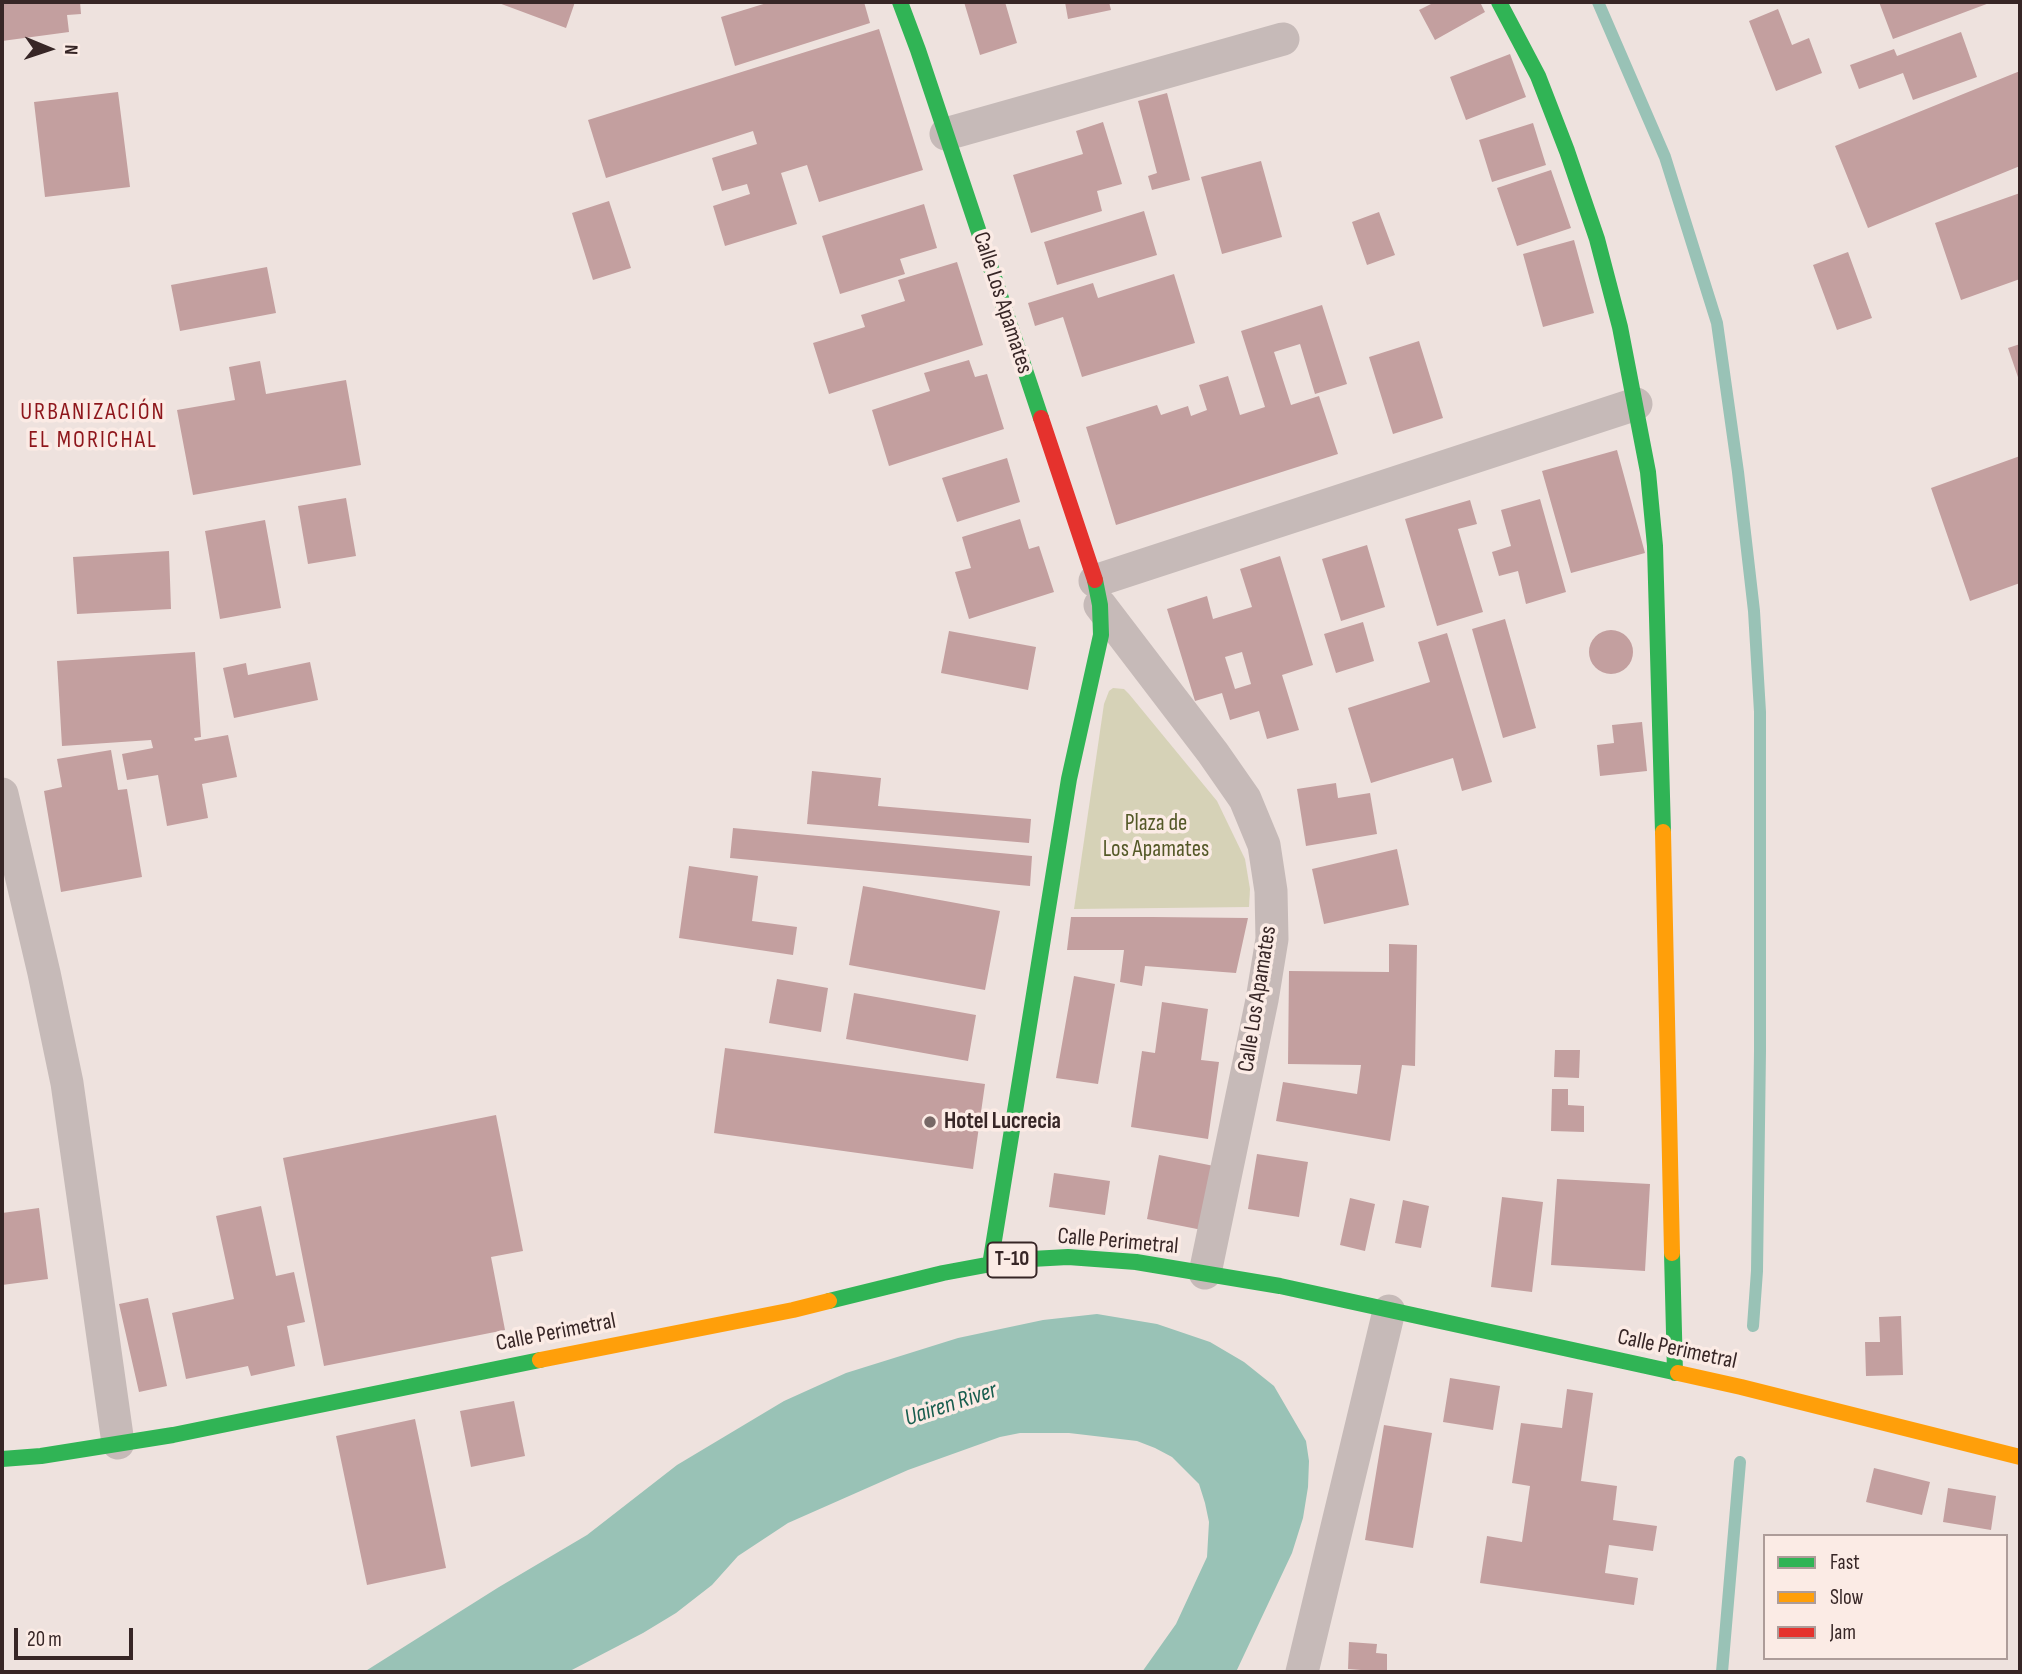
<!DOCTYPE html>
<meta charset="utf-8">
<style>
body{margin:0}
#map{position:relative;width:2022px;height:1674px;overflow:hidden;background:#eee2de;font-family:"Sofia Sans Condensed",sans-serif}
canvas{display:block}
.frame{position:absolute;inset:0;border:4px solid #372626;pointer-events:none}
.legend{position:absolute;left:1763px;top:1534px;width:245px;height:126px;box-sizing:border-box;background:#fbebe5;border:2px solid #ad9c99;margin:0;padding:9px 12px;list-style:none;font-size:21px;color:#372626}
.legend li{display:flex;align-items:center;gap:14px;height:35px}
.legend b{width:35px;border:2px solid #ad9c99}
.north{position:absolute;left:14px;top:14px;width:70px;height:70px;-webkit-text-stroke:5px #fbebe5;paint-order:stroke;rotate:92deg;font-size:19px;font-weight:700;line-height:28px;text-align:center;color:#372626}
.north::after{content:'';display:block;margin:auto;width:24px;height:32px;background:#372626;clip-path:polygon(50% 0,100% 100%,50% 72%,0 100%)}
.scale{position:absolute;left:14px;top:1628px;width:119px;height:32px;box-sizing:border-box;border:4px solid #372626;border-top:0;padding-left:9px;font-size:21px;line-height:24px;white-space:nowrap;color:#372626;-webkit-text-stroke:5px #fbebe5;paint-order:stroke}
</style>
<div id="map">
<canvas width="2022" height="1674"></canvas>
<div class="frame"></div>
<ul class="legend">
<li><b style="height:9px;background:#30b455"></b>Fast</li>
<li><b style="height:9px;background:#ff9f0a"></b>Slow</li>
<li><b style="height:9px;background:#e5322d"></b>Jam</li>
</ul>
<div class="north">N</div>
<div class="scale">20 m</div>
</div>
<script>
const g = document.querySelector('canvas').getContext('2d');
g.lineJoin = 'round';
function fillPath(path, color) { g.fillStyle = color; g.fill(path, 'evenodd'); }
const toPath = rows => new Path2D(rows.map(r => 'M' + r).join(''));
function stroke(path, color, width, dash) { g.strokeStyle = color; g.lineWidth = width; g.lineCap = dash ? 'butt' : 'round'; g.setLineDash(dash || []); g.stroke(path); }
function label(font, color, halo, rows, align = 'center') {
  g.font = font + ' "Sofia Sans Condensed",sans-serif'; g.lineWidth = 7; g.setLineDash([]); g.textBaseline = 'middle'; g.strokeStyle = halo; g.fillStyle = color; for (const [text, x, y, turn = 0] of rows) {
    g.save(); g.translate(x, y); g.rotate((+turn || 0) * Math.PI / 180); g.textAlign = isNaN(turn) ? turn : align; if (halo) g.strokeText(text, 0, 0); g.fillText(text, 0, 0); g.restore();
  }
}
const green = toPath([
 [1113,688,1124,689,1129,694,1217,801,1245,859,1250,889,1249,907,1074,909,1104,704,1109,691]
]);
const water = toPath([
 [1097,1314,1157,1324,1210,1342,1244,1362,1274,1386,1306,1441,1309,1461,1308,1487,1303,1518,1292,1553,1236,1672,1142,1672,1176,1624,1207,1557,1209,1522,1205,1503,1199,1484,1172,1457,1155,1448,1137,1441,1069,1433,1020,1433,1000,1437,908,1470,788,1523,738,1556,712,1585,676,1613,643,1633,568,1672,364,1672,499,1587,587,1535,677,1465,784,1401,846,1373,958,1338,1043,1320]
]);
const stream = toPath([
 [1598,2,1665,157,1717,323,1738,472,1754,611,1760,712,1760,1051,1757,1271,1753,1326],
 [1722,1672,1740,1462]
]);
const building = toPath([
 [2,2,80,2,81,14,67,15,69,32,2,41],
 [496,2,575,2,566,28],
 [770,2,864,2,870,23,735,66,721,17],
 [964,2,1005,2,1017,43,980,55],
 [1065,2,1109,2,1111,10,1068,19],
 [1435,2,1480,2,1485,12,1435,40,1419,10],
 [1879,2,1992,2,1893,39],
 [1778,9,1792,45,1809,38,1822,73,1776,91,1749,21],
 [879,29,923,170,819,202,807,165,781,173,797,224,725,246,713,206,750,194,747,184,722,191,712,158,757,144,753,131,606,178,588,120],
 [1961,32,1977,77,1913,100,1903,73,1859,89,1850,65,1894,49,1897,56],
 [1510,54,1526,97,1466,120,1450,77],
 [2020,71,2020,166,1868,228,1835,146],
 [118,92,130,187,45,197,34,102],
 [1167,93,1190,180,1152,190,1148,176,1157,173,1138,101],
 [1103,122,1122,184,1097,191,1102,211,1031,233,1013,175,1083,154,1076,131],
 [1533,123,1546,165,1492,182,1479,140],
 [1261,161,1282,237,1222,254,1201,177],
 [1551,170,1571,228,1517,246,1497,188],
 [2020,193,2020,279,1961,300,1935,223],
 [609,201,631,268,593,280,572,213],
 [924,204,937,248,900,259,905,274,840,294,822,236],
 [1144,211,1157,255,1057,285,1044,242],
 [1379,212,1395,255,1367,265,1352,222],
 [1574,240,1594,313,1543,327,1523,254],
 [1848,252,1872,318,1837,330,1813,265],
 [957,262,983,345,829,394,813,343,865,327,861,315,905,301,898,280],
 [267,267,276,313,180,331,171,285],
 [1174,274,1195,343,1082,377,1063,317,1035,326,1028,303,1093,283,1098,298],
 [1322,305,1347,384,1315,394,1300,344,1274,352,1291,405,1319,396,1338,454,1116,525,1086,427,1157,405,1161,415,1188,406,1191,416,1207,410,1199,385,1228,376,1240,415,1265,407,1241,331],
 [1419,341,1443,418,1393,434,1369,357],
 [2020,344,2020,383,2008,348],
 [969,360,975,377,987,374,1004,429,889,466,872,410,930,391,924,373],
 [260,361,266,394,346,380,361,465,193,495,177,410,235,400,229,367],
 [1617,450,1645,553,1571,573,1542,471],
 [2020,456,2020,583,1970,601,1931,488],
 [1007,458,1020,502,957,522,942,478],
 [346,498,356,556,308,564,298,506],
 [1540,499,1566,592,1526,604,1518,571,1499,576,1492,552,1511,546,1501,510],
 [1470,500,1477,524,1458,529,1483,612,1437,626,1405,519],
 [1020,519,1029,549,1039,546,1054,592,969,619,955,572,971,568,962,537],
 [265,520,281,608,220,619,205,531],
 [1367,545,1385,607,1341,621,1322,559],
 [169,551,171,609,77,614,73,557],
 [1280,556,1313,665,1282,675,1299,730,1267,739,1259,711,1230,720,1222,693,1195,701,1167,609,1207,596,1213,619,1252,607,1240,569],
 [1242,652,1251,684,1235,689,1225,657],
 [1505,619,1536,728,1503,738,1472,629],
 [1363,622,1374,661,1336,673,1324,634],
 '1589 652a22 22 0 1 1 44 0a22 22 0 1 1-44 0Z',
 [949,631,1036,647,1028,690,941,673],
 [1447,633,1492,782,1462,791,1453,758,1371,783,1348,708,1430,682,1418,642],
 [195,652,201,737,194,738,195,741,228,735,237,777,202,784,208,818,167,826,158,775,127,780,122,754,153,748,151,740,62,746,57,661],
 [310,662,318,700,234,718,223,668,246,663,248,675],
 [1642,722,1647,771,1600,776,1597,745,1614,743,1612,725],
 [111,750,118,790,127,789,142,877,61,892,44,791,62,787,57,759],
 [812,771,881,778,878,806,1031,819,1029,843,807,824],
 [1336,783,1338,798,1370,793,1377,834,1306,846,1297,789],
 [733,828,1032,856,1030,886,730,858],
 [1397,849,1409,905,1324,924,1312,869],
 [689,866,758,876,752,921,797,927,793,955,679,938],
 [863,886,1000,911,985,990,849,965],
 [1071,917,1153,917,1248,918,1236,973,1145,966,1142,986,1120,982,1124,950,1067,950],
 [1389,944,1417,945,1415,1066,1402,1065,1390,1141,1276,1121,1283,1082,1357,1094,1361,1065,1288,1064,1289,971,1389,972],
 [1074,976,1115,984,1098,1084,1056,1078],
 [777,979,828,988,821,1032,769,1023],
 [854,993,976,1015,968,1061,846,1039],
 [1162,1002,1208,1009,1201,1060,1219,1062,1208,1139,1131,1127,1142,1051,1155,1053],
 [725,1048,985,1084,973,1169,714,1133],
 [1555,1050,1580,1050,1579,1078,1554,1077],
 [1552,1089,1568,1089,1568,1105,1584,1106,1584,1132,1551,1131],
 [496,1115,523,1251,491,1257,505,1330,324,1366,283,1158],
 [1257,1154,1308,1162,1299,1217,1248,1209],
 [1159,1155,1214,1166,1202,1230,1147,1219],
 [1054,1173,1110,1181,1105,1215,1049,1207],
 [1557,1179,1650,1184,1645,1271,1551,1265],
 [1502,1197,1543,1202,1532,1292,1491,1287],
 [1350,1198,1375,1204,1365,1251,1340,1245],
 [1403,1200,1429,1206,1421,1248,1395,1243],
 [261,1206,276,1276,294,1272,305,1322,287,1326,295,1366,251,1376,248,1366,186,1379,172,1313,234,1299,216,1216],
 [39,1208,48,1279,2,1285,2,1213],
 [148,1298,167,1386,139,1392,119,1304],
 [1901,1316,1903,1375,1866,1376,1865,1342,1880,1342,1879,1317],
 [1450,1378,1500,1386,1493,1430,1443,1422],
 [1567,1389,1593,1393,1581,1481,1617,1486,1613,1520,1657,1526,1653,1551,1609,1545,1605,1573,1638,1578,1634,1605,1480,1583,1487,1536,1522,1542,1530,1486,1512,1483,1521,1423,1562,1428],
 [514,1401,525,1456,471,1467,460,1411],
 [415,1419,446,1568,367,1585,336,1436],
 [1384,1425,1432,1433,1413,1548,1365,1540],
 [1874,1468,1930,1482,1922,1515,1866,1502],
 [1948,1488,1996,1496,1991,1530,1943,1522],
 [1349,1642,1377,1644,1376,1653,1387,1654,1387,1672,1348,1669]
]);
const street = toPath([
 [946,134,1283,39],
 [1095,581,1636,404],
 [1100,605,1213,753,1245,799,1264,845,1271,891,1272,939,1262,1000,1205,1273],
 [2,794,44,973,67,1083,118,1443],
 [1302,1672,1389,1311]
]);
const fast = toPath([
 [900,2,918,50,1041,418],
 [1499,2,1538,76,1567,151,1597,239,1620,327,1648,472,1655,546,1663,832],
 [1672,1253,1675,1373],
 [990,1265,1069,779,1101,635,1100,605,1095,580],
 [829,1301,943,1273,1013,1260,1068,1257,1136,1262,1280,1286,1678,1373],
 [2,1459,41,1456,173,1435,540,1360]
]);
const slow = toPath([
 [1663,832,1672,1253],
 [540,1360,793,1310,829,1301],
 [1678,1373,1741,1387,2020,1457]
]);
const jam = toPath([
 [1041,418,1095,580]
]);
const markers = [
 [930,1122,7,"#776866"]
];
const shields = [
 [1012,1260,49]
];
const shieldNames = [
 ["T-10",1012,1260]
];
const streetNames = [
 ["Calle Los Apamates",1002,303,72],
 ["Calle Los Apamates",1258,999,-81],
 ["Calle Perimetral",1118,1242,5],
 ["Calle Perimetral",556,1333,-11],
 ["Calle Perimetral",1677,1350,12]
];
const parkNames = [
 ["Plaza de",1156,824],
 ["Los Apamates",1156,850]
];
const poiNames = [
 ["Hotel Lucrecia",944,1122]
];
const neighbourhoodNames = [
 ["URBANIZACIÓN",93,413],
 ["EL MORICHAL",93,441]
];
const waterNames = [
 ["Uairen River",951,1405,-18]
];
fillPath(green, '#d6d2b7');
fillPath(water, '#99c2b6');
stroke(stream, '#99c2b6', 12);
fillPath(building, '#c39f9f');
stroke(street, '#c6bab8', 33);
stroke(fast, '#30b455', 16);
stroke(slow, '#ff9f0a', 16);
stroke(jam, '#e5322d', 16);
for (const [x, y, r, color] of markers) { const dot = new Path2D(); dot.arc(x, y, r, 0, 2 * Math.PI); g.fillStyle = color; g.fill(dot); stroke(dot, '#fbebe5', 2.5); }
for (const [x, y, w] of shields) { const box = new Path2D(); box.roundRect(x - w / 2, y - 17.5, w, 35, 5); g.fillStyle = '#fbebe5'; g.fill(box); stroke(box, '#372626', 2); }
label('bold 21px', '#372626', null, shieldNames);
label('23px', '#372626', '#fbebe5', streetNames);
label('23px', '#545827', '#fbebe5', parkNames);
label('bold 23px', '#372626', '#fbebe5', poiNames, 'left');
g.letterSpacing = '2px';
label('24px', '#8e161b', '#fbebe5', neighbourhoodNames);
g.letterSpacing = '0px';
label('italic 24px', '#175d4e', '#fbebe5', waterNames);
</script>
